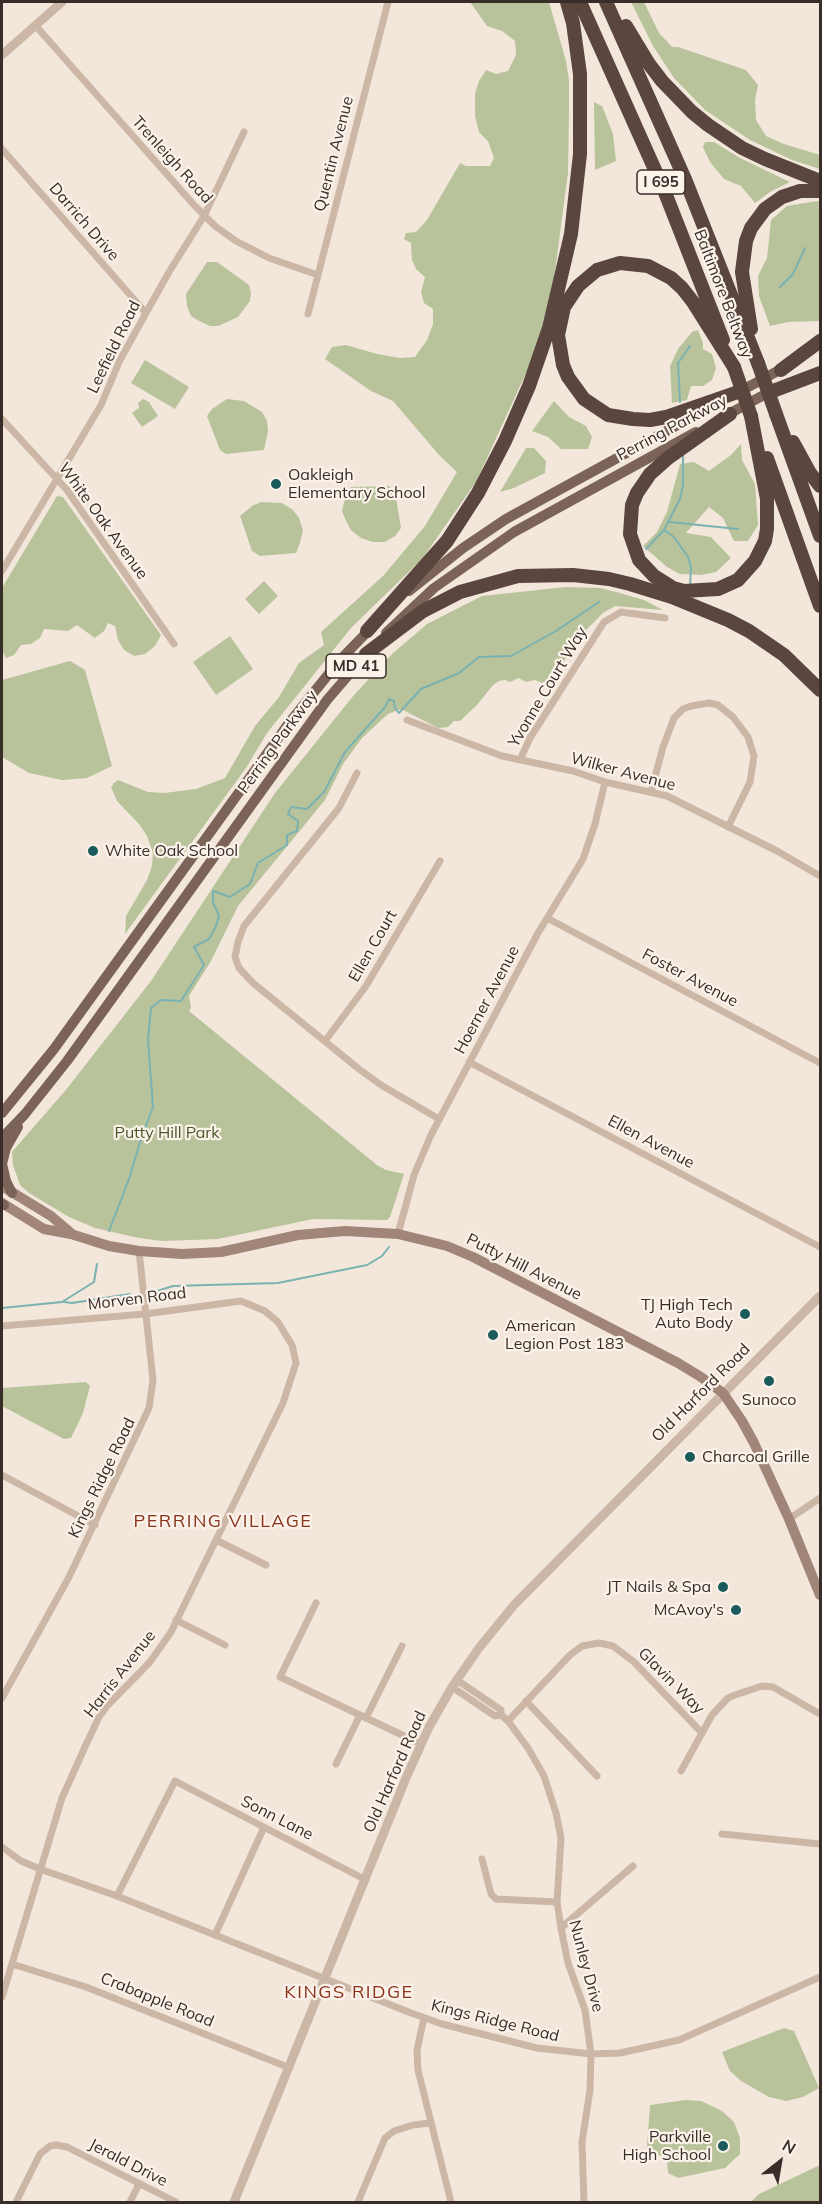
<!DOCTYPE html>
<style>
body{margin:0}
#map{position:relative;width:822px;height:2204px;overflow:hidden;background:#f3e7dc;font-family:Mulish,sans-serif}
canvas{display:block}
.frame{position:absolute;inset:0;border:3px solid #382d28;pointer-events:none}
.north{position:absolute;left:750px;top:2132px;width:60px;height:60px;-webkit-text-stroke:4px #fbf2e9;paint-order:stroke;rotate:31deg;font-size:16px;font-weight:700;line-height:24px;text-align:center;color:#382d28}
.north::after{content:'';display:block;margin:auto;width:21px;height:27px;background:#382d28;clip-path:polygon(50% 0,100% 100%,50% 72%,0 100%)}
</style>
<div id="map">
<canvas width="822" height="2204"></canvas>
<div class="frame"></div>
<div class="north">N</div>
</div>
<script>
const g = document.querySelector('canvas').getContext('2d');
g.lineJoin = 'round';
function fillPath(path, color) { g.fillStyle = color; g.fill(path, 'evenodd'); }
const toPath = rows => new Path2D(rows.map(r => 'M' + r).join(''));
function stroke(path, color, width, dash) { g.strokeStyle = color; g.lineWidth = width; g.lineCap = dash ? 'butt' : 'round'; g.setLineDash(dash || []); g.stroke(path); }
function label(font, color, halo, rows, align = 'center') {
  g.font = font + ' Mulish,sans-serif'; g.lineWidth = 4.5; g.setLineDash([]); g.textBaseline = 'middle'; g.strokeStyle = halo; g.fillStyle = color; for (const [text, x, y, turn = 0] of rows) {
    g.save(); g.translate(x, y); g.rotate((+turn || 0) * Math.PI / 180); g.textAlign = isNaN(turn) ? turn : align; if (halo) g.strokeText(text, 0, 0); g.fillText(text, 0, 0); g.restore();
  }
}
const green = toPath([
 [470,2,549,2,566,61,569,80,569,109,568,173,554,279,537,349,476,482,422,559,351,628,267,733,246,768,125,934,126,916,147,880,152,866,153,853,147,836,139,824,117,801,111,787,114,783,118,780,148,792,164,793,196,789,225,778,255,726,279,697,299,663,324,645,321,632,383,576,425,526,457,472,439,455,393,401,371,391,325,359,332,347,346,345,377,354,400,358,415,357,427,340,433,324,433,309,424,303,421,292,425,277,416,269,412,260,411,243,404,239,406,233,416,232,427,220,460,163,466,166,490,166,494,158,488,141,479,132,475,116,475,94,479,81,486,70,496,74,508,71,516,55,515,41,502,31,487,26],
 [631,2,644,2,659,33,672,47,678,47,746,70,758,85,755,100,756,120,766,136,784,144,820,155,820,169,792,160,750,140,705,110,674,78,653,46],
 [594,102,602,106,613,134,616,161,595,170],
 [705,142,714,142,740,158,790,182,770,192,755,203,741,186,724,179,710,162,703,147],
 [817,201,820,202,820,321,788,322,770,326,759,296,758,276,767,258,771,220,787,206],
 [207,262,217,262,249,285,251,293,250,301,238,317,218,326,210,326,199,321,191,316,187,306,186,294],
 [698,330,703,343,703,349,712,354,716,368,712,380,703,386,691,386,687,400,672,403,670,366,678,349,692,332],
 [145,360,189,387,175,409,131,383],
 [143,399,149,402,158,416,142,427,132,413,139,408,138,403],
 [227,399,244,401,262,412,267,421,268,431,264,450,226,454,220,450,207,416,212,409],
 [554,401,569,417,586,426,592,437,588,449,561,449,548,437,532,431],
 [741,444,742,460,755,484,758,525,748,541,734,541,723,518,709,507,686,533,711,537,731,558,716,572,701,575,680,574,667,567,643,546,657,532,667,512,680,464,694,462,709,471,731,455],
 [526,448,534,448,546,461,545,473,514,488,500,492],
 [389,486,395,492,401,528,395,536,385,542,373,542,361,538,351,530,346,521,342,511,346,495,351,487],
 [57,496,63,497,161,635,155,646,145,654,134,656,124,650,118,640,115,626,108,623,104,631,95,638,77,625,68,631,44,629,40,638,31,644,21,645,14,655,6,658,2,651,2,588],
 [261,502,282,503,293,510,299,518,303,530,300,543,296,553,260,556,252,551,240,516,252,506],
 [264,581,278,596,259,614,245,599],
 [566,587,600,588,620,593,644,600,663,610,615,606,603,613,578,638,564,661,546,681,542,683,535,680,526,682,519,678,510,682,505,680,499,681,493,685,477,705,460,721,454,721,448,727,438,728,401,709,388,714,362,738,343,764,325,800,238,906,211,961,189,996,191,1008,189,1011,377,1165,386,1170,404,1174,390,1217,387,1220,313,1219,218,1239,163,1241,139,1238,95,1228,69,1217,29,1193,20,1185,13,1165,12,1152,65,1091,151,981,275,793,354,695,393,653,427,624,482,596],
 [230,636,253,669,216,695,193,662],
 [70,661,85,670,112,766,87,778,62,780,29,773,2,757,2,680],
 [86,1382,90,1386,83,1413,71,1438,64,1439,2,1406,2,1388],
 [784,2028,794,2031,819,2088,803,2097,786,2101,769,2097,741,2081,730,2071,722,2052],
 [686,2100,701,2101,722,2111,734,2122,740,2138,740,2154,725,2168,678,2178,668,2173,667,2160,647,2147,650,2105],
 [820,2165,820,2202,751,2202,759,2194]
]);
const stream = toPath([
 [780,287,793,274,805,248],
 [680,402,678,363,690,346],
 [669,522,738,529],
 [664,530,674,537,688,557,691,568,690,586],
 [646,549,664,530,680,499,683,485,683,453],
 [109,1231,129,1179,141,1139,153,1107,148,1040,151,1008,161,1000,181,1001,204,965,194,947,209,939,216,926,219,916,213,902,213,891,230,897,250,884,258,863,287,845,287,835,297,831,298,821,288,814,291,807,307,809,324,792,345,752,385,707,389,699,394,701,395,708,399,713,421,689,459,673,479,657,511,656,556,631,599,602],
 [154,1292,173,1286,278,1283,367,1265,382,1256,389,1247],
 [64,1302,72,1303,130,1294],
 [2,1308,62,1302,94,1282,97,1264]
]);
const minor = toPath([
 [35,25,194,205,215,226,236,241,269,258,318,275],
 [2,149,146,313],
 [308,314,388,2],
 [2,419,67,490,174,644],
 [2,571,101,405,120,360,146,313,169,272,204,216,244,132],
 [407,720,502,756,573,771,605,782,667,796,777,851,820,876],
 [520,760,530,738,604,622,621,612,665,618],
 [357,773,339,808,244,926,238,942,235,957,239,968,253,983,359,1069,381,1085,439,1119],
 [651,792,663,747,674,718,683,709,691,706,709,703,718,705,733,717,748,737,754,756,750,782,728,827],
 [547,918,820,1063],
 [325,1041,366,986,440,861],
 [469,1062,820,1247],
 [398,1234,414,1175,431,1135,538,933,583,859,595,824,605,782],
 [2,1326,145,1314,241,1301,265,1311,278,1322,292,1345,296,1363,283,1403,171,1632,150,1662,108,1705,99,1717,84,1749,62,1798,2,1997],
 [2,1475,95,1525],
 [789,1519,820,1498],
 [216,1540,266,1565],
 [316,1603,280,1677,421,1744],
 [176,1620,225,1645],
 [457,1680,501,1710,501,1715,508,1721,528,1748,544,1776,556,1813,561,1838,557,1902,561,1928,568,1963,585,2010,591,2054,590,2090,582,2142,584,2202],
 [452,1687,495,1716,501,1715],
 [2,1698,69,1577,149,1408,153,1380,139,1251],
 [526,1701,597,1776],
 [366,1718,402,1646],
 [508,1721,570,1655,582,1646,599,1643,613,1646,634,1662,702,1733],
 [336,1764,360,1715],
 [681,1771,712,1715,728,1698,735,1695,762,1686,773,1687,820,1714],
 [722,1834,820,1844],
 [2,1847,21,1861,40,1869,117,1896,411,2013,442,2024,537,2048,591,2054,620,2053,679,2040,820,1977],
 [482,1859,491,1894,496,1899,557,1902],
 [117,1896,175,1781,366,1880],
 [561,1928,633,1866],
 [215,1935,264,1827],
 [12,1964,86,1987,290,2068],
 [424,2018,417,2050,418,2070,451,2202],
 [16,2202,40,2154,50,2146,56,2145,67,2147,176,2202],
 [130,2202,139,2184],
 [358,2202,385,2138,394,2131,413,2125,430,2123]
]);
const tertiary = toPath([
 [2,55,62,2],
 [234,2202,406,1778,429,1727,452,1687,479,1648,514,1605,820,1296]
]);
const secondary = toPath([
 [2,1186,51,1216,71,1233],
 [2,1203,44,1229,71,1234,109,1246,139,1251,182,1254,221,1252,298,1235,345,1231,398,1234,447,1246,473,1257,678,1363,701,1377,723,1393,742,1421,754,1443,789,1519,820,1595]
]);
const primary = toPath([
 [737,393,787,366],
 [723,417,775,389],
 [409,591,463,548,506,519,712,406],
 [386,633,434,588,514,532,696,432],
 [2,1113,54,1049,289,723,340,660,372,627],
 [2,1138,25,1114,67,1061,327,700,371,649],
 [12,1193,6,1181,2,1164,6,1148,18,1127],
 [2,1204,4,1205]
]);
const motorway = toPath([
 [580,2,664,190,723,340],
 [606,2,685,179,758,363],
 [626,26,649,64,662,81,692,112,708,125,742,148,765,159,820,181],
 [751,329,742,272,746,241,751,228,765,209,782,197,800,191,820,191],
 [734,367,693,302,682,288,671,278,648,266,620,263,597,270,578,286,564,307,558,335,563,365,568,377,584,399,608,415,633,419,650,420,666,417,738,392],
 [781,370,820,341],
 [773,391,820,373],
 [730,414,668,458,650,474,637,493,632,505,630,534,639,560,654,576,673,588,684,591,718,589,738,580,755,561,765,541,767,529,767,499,751,416],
 [776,414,820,536],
 [793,442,810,473,820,486],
 [767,458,820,606],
 [367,631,447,541,478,493,505,441,529,386,549,328,571,234,580,154,580,74,573,23,567,2],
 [366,654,423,611,460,592,518,576,573,575,609,579,630,584,672,597,728,620,749,631,784,655,820,690]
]);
const motorwayBridge = toPath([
 [758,363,776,414],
 [734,367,751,416]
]);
const markers = [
 [276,484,6,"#1b5b5c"],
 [93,851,6,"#1b5b5c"],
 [745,1314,6,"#1b5b5c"],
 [493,1335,6,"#1b5b5c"],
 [769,1381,6,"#1b5b5c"],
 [690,1457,6,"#1b5b5c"],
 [723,1587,6,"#1b5b5c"],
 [736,1610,6,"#1b5b5c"],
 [723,2146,6,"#1b5b5c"]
];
const shields = [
 [661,182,48],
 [356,666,60]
];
const shieldNames = [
 ["I 695",661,182],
 ["MD 41",356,666]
];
const streetNames = [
 ["Quentin Avenue",334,154,-76],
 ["Trenleigh Road",172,160,48],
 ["Darrich Drive",84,222,49],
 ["Baltimore Beltway",723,294,69],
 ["Leefield Road",114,347,-64],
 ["Perring Parkway",672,428,-28],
 ["White Oak Avenue",103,521,54],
 ["Yvonne Court Way",548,687,-59],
 ["Perring Parkway",278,742,-54],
 ["Wilker Avenue",623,772,15],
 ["Ellen Court",373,946,-60],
 ["Foster Avenue",690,978,28],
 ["Hoerner Avenue",487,1000,-62],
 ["Ellen Avenue",651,1142,28],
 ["Putty Hill Avenue",524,1267,27],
 ["Morven Road",137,1299,-7],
 ["Old Harford Road",701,1393,-45],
 ["Kings Ridge Road",102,1478,-64],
 ["Harris Avenue",120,1674,-52],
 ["Glavin Way",671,1681,45],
 ["Old Harford Road",395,1772,-66],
 ["Sonn Lane",277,1818,27],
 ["Nunley Drive",586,1966,75],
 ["Crabapple Road",157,2000,22],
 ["Kings Ridge Road",495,2021,14],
 ["Jerald Drive",128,2163,27]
];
const poiNames = [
 ["Oakleigh",288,475],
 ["Elementary School",288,493],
 ["White Oak School",105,851],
 ["TJ High Tech",733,1305,"right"],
 ["Auto Body",733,1323,"right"],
 ["American",505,1326],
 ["Legion Post 183",505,1344],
 ["Sunoco",769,1400,"center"],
 ["Charcoal Grille",702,1457],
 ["JT Nails & Spa",711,1587,"right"],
 ["McAvoy's",724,1610,"right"],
 ["Parkville",711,2137,"right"],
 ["High School",711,2155,"right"]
];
const parkNames = [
 ["Putty Hill Park",167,1133]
];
const neighbourhoodNames = [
 ["PERRING VILLAGE",223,1522],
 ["KINGS RIDGE",349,1993]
];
fillPath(green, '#b8c39b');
stroke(stream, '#7ab2b2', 2);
stroke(minor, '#ccb7a7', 7);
stroke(tertiary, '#ccb7a7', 9);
stroke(secondary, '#a08578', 10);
stroke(primary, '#7b6358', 10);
stroke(motorway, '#5a463f', 14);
stroke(motorwayBridge, '#5a463f', 14);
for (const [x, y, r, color] of markers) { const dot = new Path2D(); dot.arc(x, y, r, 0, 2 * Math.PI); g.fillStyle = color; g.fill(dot); stroke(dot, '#fbf2e9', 2); }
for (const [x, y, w] of shields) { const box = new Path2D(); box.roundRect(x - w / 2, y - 12, w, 24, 4.5); g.fillStyle = '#fbf2e9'; g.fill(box); stroke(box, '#382d28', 1.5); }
label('bold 15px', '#382d28', null, shieldNames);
label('16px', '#382d28', '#fbf2e9', streetNames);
label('16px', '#382d28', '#fbf2e9', poiNames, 'left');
label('16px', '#49582b', '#fbf2e9', parkNames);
g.letterSpacing = '1.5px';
label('18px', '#8b331d', '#fbf2e9', neighbourhoodNames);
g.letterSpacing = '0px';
</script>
